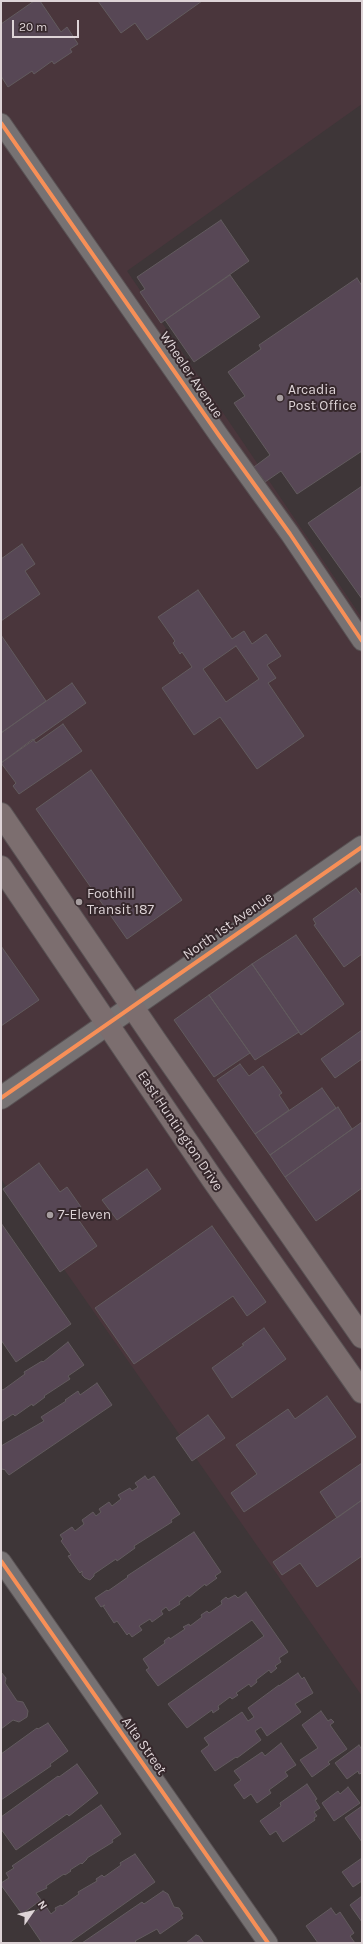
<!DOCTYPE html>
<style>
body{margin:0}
#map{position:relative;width:363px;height:1944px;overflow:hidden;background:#3e3638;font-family:Karla,sans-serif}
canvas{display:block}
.frame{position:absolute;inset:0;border:2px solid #ded4d7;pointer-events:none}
.north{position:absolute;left:12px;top:1892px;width:40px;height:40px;-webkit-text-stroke:3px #36282c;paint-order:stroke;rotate:56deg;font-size:11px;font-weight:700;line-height:16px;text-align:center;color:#ded4d7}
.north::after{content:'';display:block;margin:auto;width:14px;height:18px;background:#ded4d7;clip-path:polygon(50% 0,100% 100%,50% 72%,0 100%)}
.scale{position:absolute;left:12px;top:20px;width:67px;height:18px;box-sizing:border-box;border:2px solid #ded4d7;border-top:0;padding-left:5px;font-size:12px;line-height:14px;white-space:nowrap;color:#ded4d7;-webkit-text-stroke:3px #36282c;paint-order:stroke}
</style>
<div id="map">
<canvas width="363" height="1944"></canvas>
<div class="frame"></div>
<div class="north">N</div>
<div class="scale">20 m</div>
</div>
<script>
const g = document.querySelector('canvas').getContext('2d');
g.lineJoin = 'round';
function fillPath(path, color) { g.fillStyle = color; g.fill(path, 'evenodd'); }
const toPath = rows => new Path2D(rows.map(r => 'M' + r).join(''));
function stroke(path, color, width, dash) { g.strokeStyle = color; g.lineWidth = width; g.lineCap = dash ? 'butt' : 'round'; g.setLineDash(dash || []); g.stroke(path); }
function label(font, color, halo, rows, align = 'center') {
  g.font = font + ' Karla,sans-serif'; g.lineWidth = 4; g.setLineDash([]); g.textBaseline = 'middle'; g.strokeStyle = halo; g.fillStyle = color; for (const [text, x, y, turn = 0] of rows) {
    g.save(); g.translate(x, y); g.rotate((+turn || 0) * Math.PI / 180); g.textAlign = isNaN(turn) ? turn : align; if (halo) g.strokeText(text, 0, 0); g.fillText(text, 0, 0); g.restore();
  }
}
const built = toPath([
 [1,1,362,1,362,104,127,271,362,618,362,1696,1,1179]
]);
const building = toPath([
 [34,1,40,1,61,32,67,27,78,44,70,49,72,52,54,64,52,61,34,74,32,71,8,87,1,76,1,24,34,1],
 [98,1,202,1,147,40,135,23,121,33,98,1],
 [221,220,249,261,161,323,140,292,145,289,137,277,221,220],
 [230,275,260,317,194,362,165,320,230,275],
 [357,278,362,286,362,451,297,494,281,471,265,482,254,467,270,455,234,403,245,396,228,372,261,349,259,345,357,278],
 [362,486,362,599,308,523,362,486],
 [22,544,35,564,25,571,40,594,1,621,1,559,22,544],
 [198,590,232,639,244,631,252,644,266,634,281,656,267,665,276,678,268,683,304,736,257,769,220,717,194,735,162,688,192,667,182,652,180,654,173,643,175,641,158,617,198,590],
 [236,646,259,679,226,702,203,669,236,646],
 [1,635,46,701,1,733,1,635],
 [72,683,86,703,1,763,1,733,72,683],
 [63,724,82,751,19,794,13,786,16,783,1,763,33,739,36,743,63,724],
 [91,770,182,900,127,939,36,809,91,770],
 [356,888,362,896,362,954,344,967,314,925,316,924,313,919,356,888],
 [296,935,344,1004,301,1035,252,964,296,935],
 [1,946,39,1000,1,1026,1,946],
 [252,964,299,1032,255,1060,209,995,252,964],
 [209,995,250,1053,214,1077,174,1020,209,995],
 [362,1030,362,1059,335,1078,321,1059,362,1030],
 [240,1064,249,1076,263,1066,282,1093,279,1095,289,1110,255,1134,217,1080,240,1064],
 [322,1088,336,1108,270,1155,255,1134,322,1088],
 [338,1107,352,1129,285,1177,270,1155,338,1107],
 [362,1122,362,1188,316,1221,285,1177,362,1122],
 [39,1163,60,1192,67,1187,81,1207,73,1212,97,1246,60,1272,3,1189,39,1163],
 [147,1169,161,1189,117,1220,102,1200,147,1169],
 [1,1223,71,1324,16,1362,1,1340,1,1223],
 [212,1226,266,1302,247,1316,233,1296,134,1364,95,1308,212,1226],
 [264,1328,286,1359,232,1398,212,1368,244,1345,242,1344,264,1328],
 [68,1342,84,1365,68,1376,70,1379,44,1396,45,1397,33,1406,32,1404,15,1416,13,1414,1,1422,1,1389,3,1390,25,1374,24,1372,42,1361,43,1362,68,1342],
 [97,1383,112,1405,9,1475,4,1469,3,1470,1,1467,1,1446,44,1421,41,1417,66,1401,65,1400,78,1391,80,1395,97,1383],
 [327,1396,356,1437,244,1512,231,1493,257,1474,236,1445,288,1409,295,1419,327,1396],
 [208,1415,225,1438,192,1461,176,1438,208,1415],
 [362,1463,362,1500,337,1518,320,1492,362,1463],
 [145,1476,148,1480,154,1476,180,1514,171,1520,172,1522,134,1546,135,1548,117,1561,116,1559,94,1574,94,1576,90,1580,85,1578,82,1575,82,1571,80,1573,68,1556,71,1555,61,1541,63,1539,60,1535,72,1527,75,1531,84,1524,82,1520,93,1512,96,1516,101,1512,99,1509,109,1502,112,1506,121,1499,118,1495,130,1488,132,1491,138,1487,135,1483,145,1476],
 [362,1500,362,1556,317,1587,300,1563,282,1575,273,1562,362,1500],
 [194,1532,221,1572,215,1576,217,1578,206,1586,205,1584,189,1597,188,1595,179,1602,180,1604,169,1611,166,1607,161,1611,163,1614,152,1622,150,1619,139,1626,142,1630,132,1637,129,1633,127,1635,117,1621,114,1623,103,1606,105,1605,101,1607,95,1598,107,1590,108,1591,128,1577,127,1576,194,1532],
 [246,1592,288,1652,279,1658,281,1662,275,1666,277,1668,271,1673,269,1670,256,1680,257,1682,251,1687,249,1684,236,1693,238,1695,232,1699,230,1697,218,1706,219,1709,213,1713,212,1710,187,1728,168,1704,264,1636,252,1620,158,1686,146,1670,149,1668,143,1659,165,1643,164,1641,169,1637,170,1639,185,1629,183,1627,189,1624,190,1626,202,1617,201,1615,207,1611,209,1613,222,1604,221,1601,226,1597,228,1599,235,1595,238,1598,246,1592],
 [1,1672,6,1678,5,1683,17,1701,23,1702,28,1711,27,1717,19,1722,13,1720,1,1729,1,1672],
 [298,1673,302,1679,304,1677,313,1693,295,1704,301,1712,267,1736,261,1727,255,1731,261,1740,237,1758,236,1757,215,1771,201,1751,209,1745,204,1738,242,1712,248,1721,254,1717,248,1708,279,1685,279,1686,298,1673],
 [321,1711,328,1721,331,1719,334,1722,330,1725,347,1749,328,1762,330,1764,312,1777,300,1760,318,1748,302,1725,321,1711],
 [48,1723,68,1751,50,1764,51,1766,1,1800,1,1754,37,1728,38,1729,48,1723],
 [281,1743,296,1765,285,1772,288,1776,269,1790,271,1793,257,1803,251,1794,244,1799,234,1785,241,1780,234,1771,262,1752,265,1756,281,1743],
 [359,1745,362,1750,362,1773,359,1774,358,1771,347,1779,335,1763,359,1745],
 [77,1764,98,1793,69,1816,67,1814,16,1850,1,1829,1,1817,58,1776,59,1777,77,1764],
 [307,1784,317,1799,315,1800,320,1808,314,1812,317,1816,314,1818,315,1820,283,1842,276,1831,270,1835,260,1821,281,1806,280,1803,307,1784],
 [348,1787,360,1803,334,1821,322,1803,338,1791,340,1794,348,1787],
 [101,1805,121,1834,112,1840,113,1842,87,1858,87,1859,82,1864,81,1863,70,1870,71,1871,65,1875,64,1874,46,1886,47,1888,36,1893,41,1900,22,1914,1,1885,1,1883,9,1878,6,1873,14,1868,12,1866,101,1805],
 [362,1806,362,1842,345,1818,362,1806],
 [135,1854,155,1882,69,1943,42,1943,25,1918,45,1905,51,1914,56,1910,55,1908,61,1905,62,1906,79,1894,78,1892,97,1881,96,1879,102,1875,104,1877,121,1865,120,1863,135,1854],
 [362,1858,362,1881,353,1887,342,1872,362,1858],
 [163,1891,168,1894,174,1907,179,1908,183,1914,181,1915,183,1918,160,1934,157,1929,135,1941,137,1943,82,1943,142,1902,144,1904,163,1891],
 [362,1896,362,1922,350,1905,362,1896],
 [331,1908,336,1915,340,1912,354,1933,350,1936,355,1943,318,1943,306,1926,331,1908],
 [196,1935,199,1936,204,1943,186,1943,196,1935]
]);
const street = toPath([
 [1,123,218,434,290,534,362,641],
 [1,1561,268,1943]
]);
const secondary = toPath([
 [1,1098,362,847]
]);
const primary = toPath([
 [1,814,155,1040,362,1337],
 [1,867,213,1180,362,1392]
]);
const cycleway = toPath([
 [1,123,218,434,290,534,362,641],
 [1,1098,362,847],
 [1,1561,268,1943]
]);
const markers = [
 [280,398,4,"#a69d9f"],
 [79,902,4,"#a69d9f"],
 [50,1215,4,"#a69d9f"]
];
const streetNames = [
 ["Wheeler Avenue",191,375,56],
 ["North 1st Avenue",228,926,-35],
 ["East Huntington Drive",180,1131,56],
 ["Alta Street",144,1746,55]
];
const poiNames = [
 ["Arcadia",288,390],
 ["Post Office",288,406],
 ["Foothill",87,894],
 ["Transit 187",87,910],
 ["7-Eleven",58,1215]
];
fillPath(built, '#4a363c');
fillPath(building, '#574755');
stroke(building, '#625b5e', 1);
stroke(street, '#595254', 21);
stroke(secondary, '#595254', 24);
stroke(primary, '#595254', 24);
stroke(street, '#777273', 19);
stroke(secondary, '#777273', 22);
stroke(primary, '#7c6e6f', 22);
stroke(cycleway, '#f78f57', 4);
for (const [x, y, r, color] of markers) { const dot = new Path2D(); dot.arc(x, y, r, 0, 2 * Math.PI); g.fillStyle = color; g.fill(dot); stroke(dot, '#36282c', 1.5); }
label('14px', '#ded4d7', '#36282c', streetNames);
label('14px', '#ded4d7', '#36282c', poiNames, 'left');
</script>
